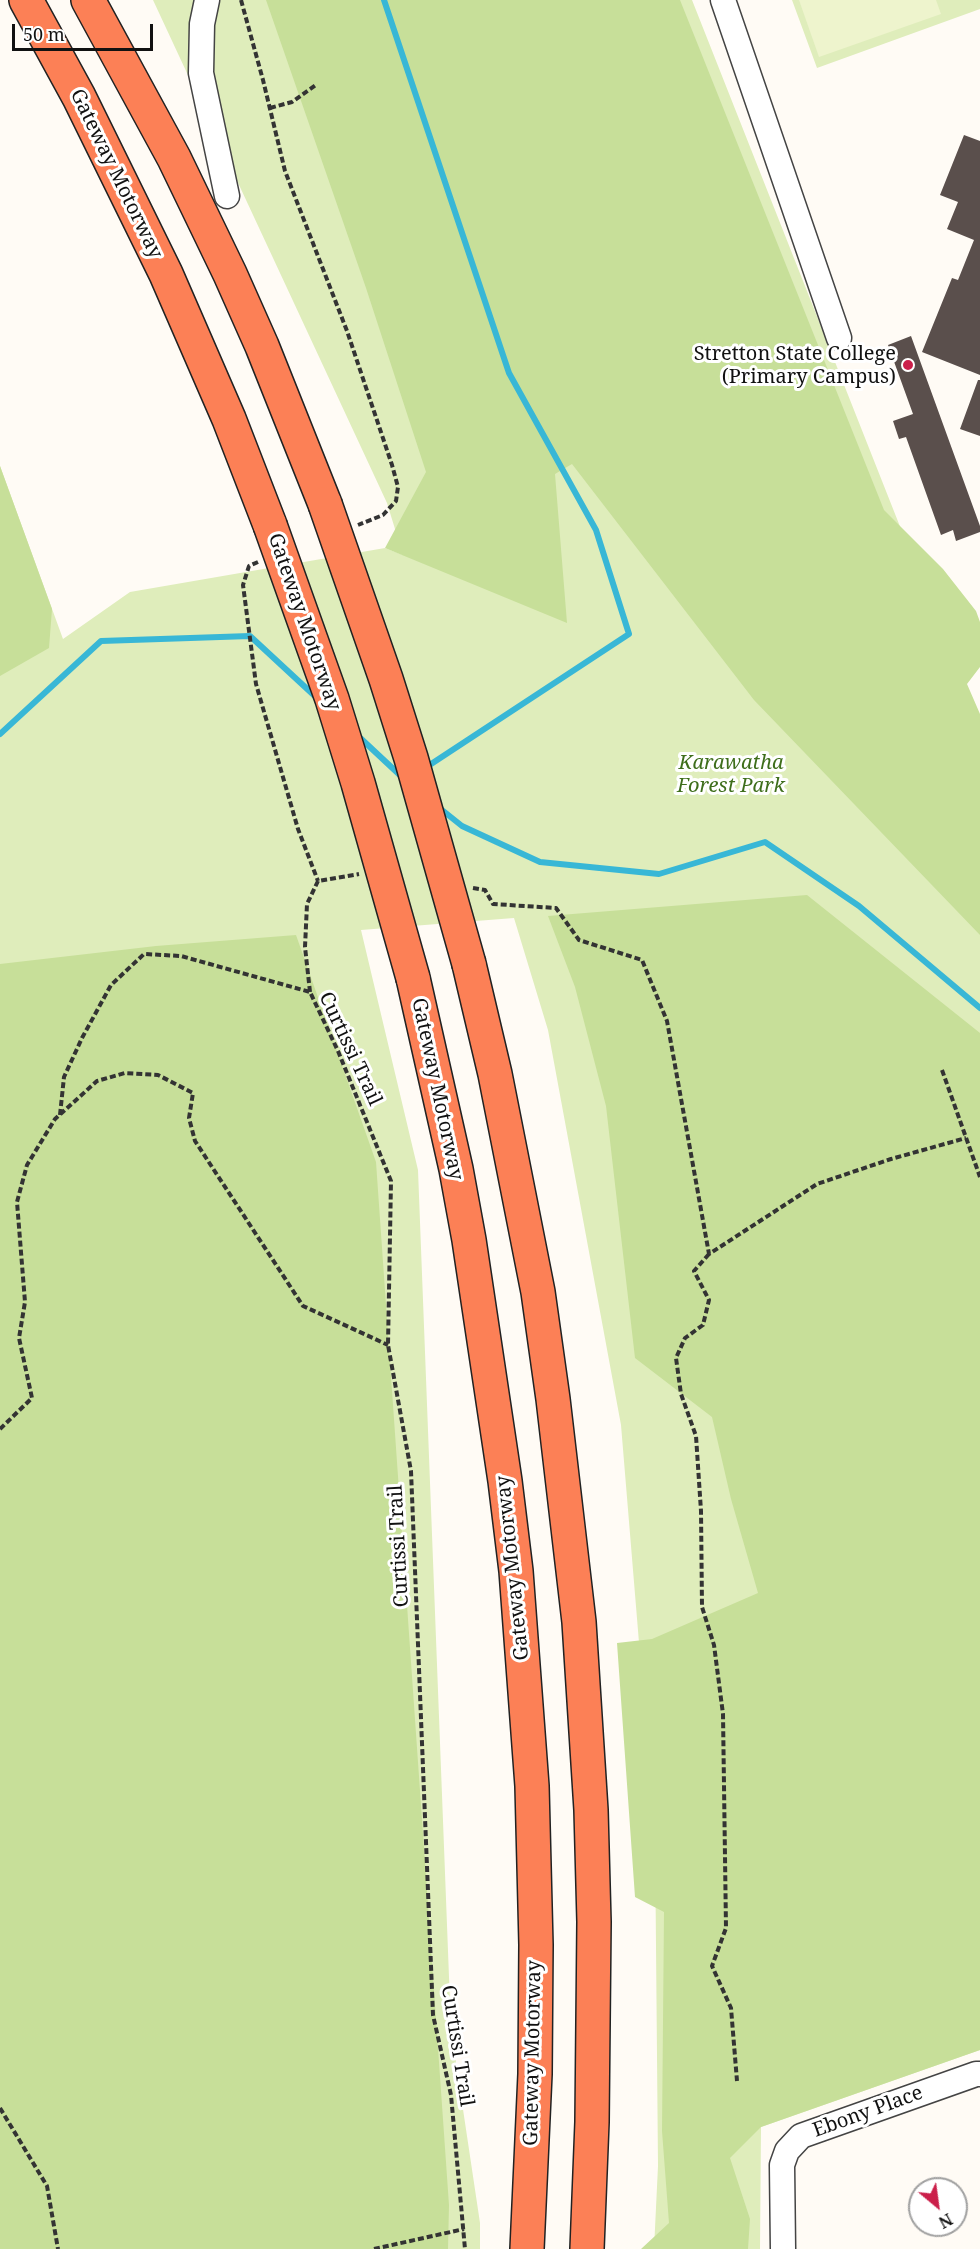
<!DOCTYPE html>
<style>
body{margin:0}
#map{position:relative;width:980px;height:2249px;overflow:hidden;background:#fffbf5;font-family:"Noto Serif",serif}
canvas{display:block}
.north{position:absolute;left:908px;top:2177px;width:60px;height:60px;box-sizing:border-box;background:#fff;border:2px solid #a0a0a0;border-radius:50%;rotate:151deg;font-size:16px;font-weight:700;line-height:24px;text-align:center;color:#111}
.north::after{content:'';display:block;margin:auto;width:21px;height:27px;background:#cb1f4a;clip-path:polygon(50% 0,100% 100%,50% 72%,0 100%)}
.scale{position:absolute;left:12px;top:24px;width:141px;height:27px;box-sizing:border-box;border:3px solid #111;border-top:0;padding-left:8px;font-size:18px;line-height:21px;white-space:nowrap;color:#111;-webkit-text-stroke:4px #fff;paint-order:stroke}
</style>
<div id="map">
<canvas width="980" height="2249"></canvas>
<div class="north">N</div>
<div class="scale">50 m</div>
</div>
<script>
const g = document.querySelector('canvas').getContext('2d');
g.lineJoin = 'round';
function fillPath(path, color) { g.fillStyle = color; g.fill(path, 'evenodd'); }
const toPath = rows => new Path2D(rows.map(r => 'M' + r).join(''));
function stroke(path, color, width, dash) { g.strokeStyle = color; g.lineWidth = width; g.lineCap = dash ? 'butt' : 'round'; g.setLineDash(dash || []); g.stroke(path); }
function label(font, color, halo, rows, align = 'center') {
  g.font = font + ' "Noto Serif",serif'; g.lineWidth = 6; g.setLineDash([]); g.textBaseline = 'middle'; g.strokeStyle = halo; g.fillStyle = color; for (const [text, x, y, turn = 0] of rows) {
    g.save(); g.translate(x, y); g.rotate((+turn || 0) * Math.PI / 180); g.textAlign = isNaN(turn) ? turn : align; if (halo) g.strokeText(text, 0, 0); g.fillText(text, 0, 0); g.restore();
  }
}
const green = toPath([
 [153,0,692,0,980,729,980,2050,761,2127,760,2249,654,2249,658,2166,655,1836,621,1425,548,1030,514,918,361,930,418,1170,451,2029,480,2223,480,2249,0,2249,0,466,63,639,130,592,385,548,403,555,387,503],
 [792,0,980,0,980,9,817,68]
]);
const forest = toPath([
 [266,0,680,0,884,510,943,569,976,611,980,622,980,667,967,684,980,714,980,935,754,700,572,464,555,474,567,623,385,548,426,472,366,288],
 [0,466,52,609,49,648,0,676],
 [807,895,980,1033,980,2050,761,2127,730,2158,750,2219,748,2249,641,2249,669,2223,662,2131,664,1912,635,1897,617,1643,652,1639,758,1593,731,1499,712,1417,635,1358,606,1106,575,987,548,916],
 [296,935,376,1162,449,2205,448,2249,0,2249,0,964,156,946]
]);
const pitch = toPath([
 [799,0,936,0,941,14,819,57]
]);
const stream = toPath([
 [384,0,509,373,596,530,629,634,425,768],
 [0,734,101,641,250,636,318,699],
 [356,734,403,778],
 [437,806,462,826,540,862,659,874,765,842,859,906,980,1008]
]);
const building = toPath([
 [964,135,980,141,980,375,922,352,952,278,958,280,974,240,947,229,958,202,940,195],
 [911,336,980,526,980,532,956,541,953,530,941,535,906,437,899,439,893,421,913,414,888,345],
 [978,380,980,380,980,436,960,429]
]);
const path = toPath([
 [241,0,263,80,285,171,347,331,392,465,398,487,396,501,383,515,358,525],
 [270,108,292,102,317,84],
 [258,562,249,566,243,585,256,684,298,829,318,881],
 [473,888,485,890,493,904,556,908,579,940,642,960,667,1021,709,1254,817,1184,891,1159,966,1138],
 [310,992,305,947,307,904,318,881,359,874],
 [942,1070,980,1177],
 [60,1115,64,1077,82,1038,111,985,144,954,181,956,310,992,338,1051,391,1181,388,1345,411,1471,433,2015,451,2095,465,2249],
 [709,1254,694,1271,709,1300,703,1325,685,1338,676,1358,681,1394,696,1436,701,1511,702,1607,714,1645,723,1714,726,1928,712,1966,731,2008,737,2081],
 [0,1429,32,1398,19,1338,25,1302,17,1202,27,1165,55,1119,97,1081,125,1073,158,1075,193,1093,189,1118,195,1141,303,1306,388,1345],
 [0,2108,47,2186,58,2249],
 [374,2249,464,2229]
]);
const minor = toPath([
 [207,0,202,24,201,73,227,196],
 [723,0,839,338],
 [783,2249,782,2165,787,2151,801,2136,976,2074,980,2074]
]);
const highway = toPath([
 [26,0,79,97,166,274,229,419,270,525],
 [88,0,174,158,230,274,262,346,325,504],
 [469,964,495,1074,538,1292,553,1399,579,1622,591,1810,594,1922,592,2122,587,2249],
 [413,978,456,1169,469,1240,505,1481,516,1571,532,1786,536,1945,535,2074,527,2249]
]);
const highwayBridge = toPath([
 [325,504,386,679,411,758,469,964],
 [270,525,332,699,358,783,413,978]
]);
const markers = [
 [908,365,6,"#cb1f4a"]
];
const streetNames = [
 ["Gateway Motorway",116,174,64],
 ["Gateway Motorway",304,622,71],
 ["Curtissi Trail",350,1049,65],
 ["Gateway Motorway",437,1089,78],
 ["Curtissi Trail",399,1546,-93],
 ["Gateway Motorway",513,1568,-96],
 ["Curtissi Trail",457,2046,81],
 ["Gateway Motorway",533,2053,-89],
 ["Ebony Place",868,2112,-20]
];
const poiNames = [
 ["Stretton State College",896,354],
 ["(Primary Campus)",896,377]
];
const parkNames = [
 ["Karawatha",731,763],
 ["Forest Park",731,786]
];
fillPath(green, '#dfedbb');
fillPath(forest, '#c7df99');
fillPath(pitch, '#eef4cd');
stroke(stream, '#38b7d6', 6);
fillPath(building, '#5a4f4c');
stroke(minor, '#444', 27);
stroke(highway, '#222', 36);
stroke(path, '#333', 4, [6, 3]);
stroke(minor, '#fff', 24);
stroke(highway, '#fc8056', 33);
stroke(highwayBridge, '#222', 36, []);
stroke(highwayBridge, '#fc8056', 33);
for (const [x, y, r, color] of markers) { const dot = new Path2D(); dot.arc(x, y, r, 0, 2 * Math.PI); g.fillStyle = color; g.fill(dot); stroke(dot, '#fff', 2); }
label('20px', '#111', '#fff', streetNames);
label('20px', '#111', '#fff', poiNames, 'right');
label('italic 20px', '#3e6e1b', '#fff', parkNames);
</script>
